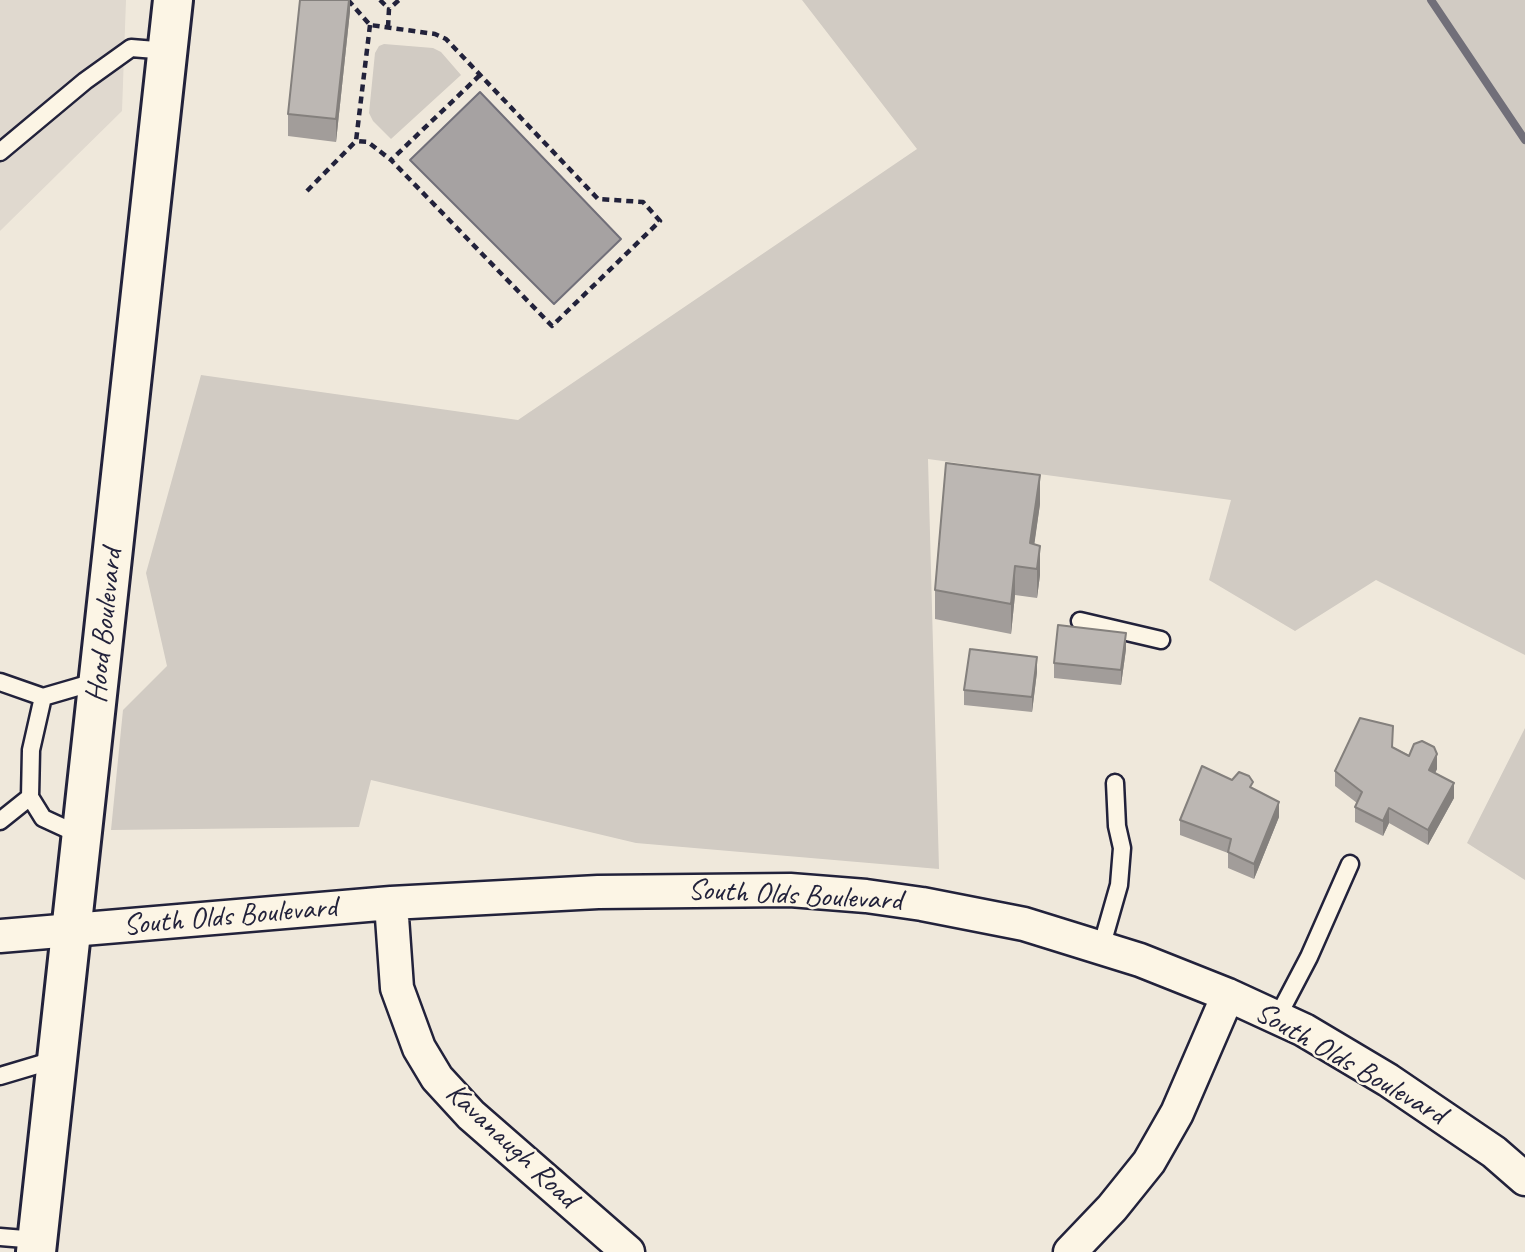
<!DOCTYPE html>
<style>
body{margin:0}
canvas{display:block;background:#efe8db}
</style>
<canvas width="1525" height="1252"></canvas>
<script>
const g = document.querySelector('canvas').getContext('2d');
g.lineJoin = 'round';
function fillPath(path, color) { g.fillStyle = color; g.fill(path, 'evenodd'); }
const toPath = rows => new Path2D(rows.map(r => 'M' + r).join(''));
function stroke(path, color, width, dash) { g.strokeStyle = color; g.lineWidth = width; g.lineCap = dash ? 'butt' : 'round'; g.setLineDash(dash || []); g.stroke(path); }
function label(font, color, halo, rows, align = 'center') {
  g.font = font + ' Caveat,sans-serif'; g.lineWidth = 5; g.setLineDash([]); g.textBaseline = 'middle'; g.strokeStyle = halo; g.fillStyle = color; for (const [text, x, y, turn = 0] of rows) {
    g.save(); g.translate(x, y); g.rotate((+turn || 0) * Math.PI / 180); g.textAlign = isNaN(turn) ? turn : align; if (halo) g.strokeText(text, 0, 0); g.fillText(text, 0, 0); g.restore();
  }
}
const built = toPath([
 [0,0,126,0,122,111,0,231]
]);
const green = toPath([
 [802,0,1525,0,1525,655,1376,580,1295,631,1209,580,1231,500,928,459,939,869,636,843,371,780,359,827,111,830,123,710,167,666,146,573,201,375,518,420,917,149],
 [384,44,433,48,441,52,461,75,391,139,373,121,369,113,375,53,379,46],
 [1525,728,1525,880,1467,843]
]);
const water = toPath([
 [480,92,621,239,554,304,410,160,480,92]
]);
const stream = toPath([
 [1431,0,1525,140]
]);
const path = toPath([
 [348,0,370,25,435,34,446,39,598,199,643,202,660,221,552,326,391,160,480,75],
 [380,0,389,9],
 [370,25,356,141,368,142,391,160],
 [388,27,389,9,399,0],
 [307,191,356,141]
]);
const service = toPath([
 [0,152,85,81,131,48,168,51],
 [1080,621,1161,640],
 [0,682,43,697],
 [30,797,43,818,82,836],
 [0,821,30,797,31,750,43,697,98,681],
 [1101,948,1119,885,1122,848,1117,826,1115,783],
 [1277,1018,1309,957,1350,864],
 [0,1076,57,1059],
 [0,1237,37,1240]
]);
const minor = toPath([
 [391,903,397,988,419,1048,437,1078,471,1115,628,1252],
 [0,936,391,903,598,892,790,890,866,896,922,904,1024,924,1140,960,1228,995,1304,1030,1388,1080,1494,1152,1525,1179],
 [1070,1252,1112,1208,1149,1162,1177,1113,1228,995]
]);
const tertiary = toPath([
 [36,1252,173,0]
]);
const wall = toPath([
 [350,0,350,11,336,142,288,136,288,114],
 [1040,504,1034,544,1040,575,1037,598,1015,595,1011,634,935,619,935,590],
 [1126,649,1121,685,1054,678,1054,663],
 [1037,672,1032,712,964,705,964,690],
 [1393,747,1437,769,1435,773,1454,798,1428,845,1389,823,1383,836,1355,822,1355,807,1357,803,1335,786,1335,771],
 [1232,780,1253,788,1279,817,1254,879,1228,868,1228,853,1180,835,1180,820]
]);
const shadedWall = toPath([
 [349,0,350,0,350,11,336,142,336,119],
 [1040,475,1040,504,1031,568,1030,543],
 [1040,546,1040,575,1037,598,1037,569],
 [1015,566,1015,595,1011,634,1011,604],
 [1126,633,1126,649,1121,685,1121,670],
 [1037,657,1037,672,1032,712,1032,697],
 [1437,754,1437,769,1429,785,1429,770],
 [1454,783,1454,798,1428,845,1428,830],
 [1279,802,1279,817,1254,879,1254,864],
 [1389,808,1389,823,1383,836,1383,821]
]);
const building = toPath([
 [300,0,349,0,336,119,288,114,300,0],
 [946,463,1040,475,1030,543,1040,546,1037,569,1015,566,1011,604,935,590,946,463],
 [1058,625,1126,633,1121,670,1054,663,1058,625],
 [970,649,1037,657,1032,697,964,690,970,649],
 [1360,718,1393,726,1392,747,1409,756,1414,744,1422,741,1434,747,1437,754,1429,770,1454,783,1428,830,1389,808,1383,821,1355,807,1362,792,1335,771,1360,718],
 [1202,766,1232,780,1239,772,1249,776,1253,782,1250,787,1279,802,1254,864,1228,852,1231,839,1180,820,1202,766]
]);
const streetNames = [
 ["Hood Boulevard",105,626,-84],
 ["South Olds Boulevard",795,896,3],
 ["South Olds Boulevard",230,917,-5],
 ["South Olds Boulevard",1350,1064,30],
 ["Kavanaugh Road",511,1146,43]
];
fillPath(built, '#e0d9cf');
fillPath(green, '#d1cbc3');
fillPath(water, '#a6a2a2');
stroke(water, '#716f79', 2);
stroke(stream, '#716f79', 8);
stroke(service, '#22223b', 21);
stroke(minor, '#22223b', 37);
stroke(tertiary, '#22223b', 44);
stroke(path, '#22223b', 4.5, [7, 5]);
stroke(service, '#fcf5e5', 16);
stroke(minor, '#fcf5e5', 32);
stroke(tertiary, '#fcf5e5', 38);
fillPath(wall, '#a29d9a');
fillPath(shadedWall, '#84807d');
fillPath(building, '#bcb7b3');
stroke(building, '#84807d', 2);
label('30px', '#22223b', '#fcf5e5', streetNames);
</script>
